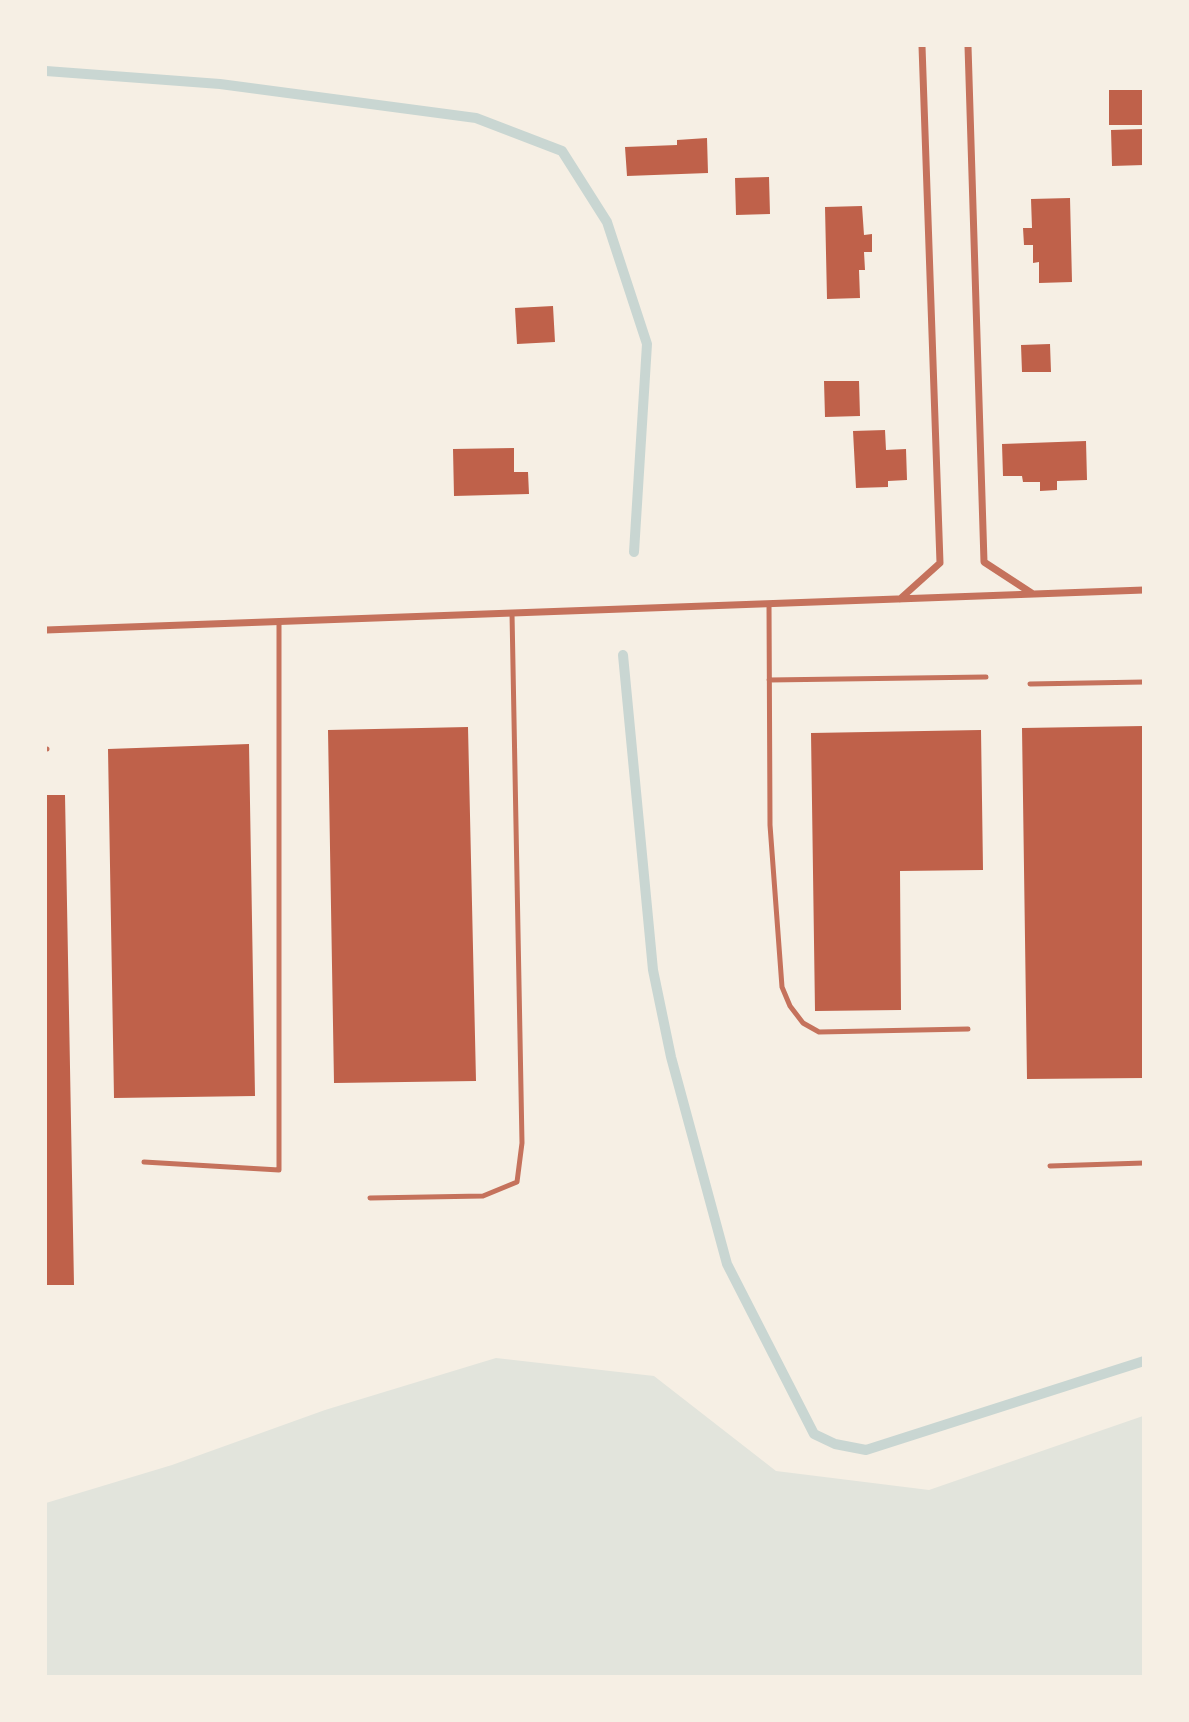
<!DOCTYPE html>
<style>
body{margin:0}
#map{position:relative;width:1189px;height:1722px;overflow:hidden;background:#f6efe4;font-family:"Playfair Display",serif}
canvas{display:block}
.frame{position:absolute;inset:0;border:47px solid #f6efe4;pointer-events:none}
</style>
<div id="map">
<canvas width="1189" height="1722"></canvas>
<div class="frame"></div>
</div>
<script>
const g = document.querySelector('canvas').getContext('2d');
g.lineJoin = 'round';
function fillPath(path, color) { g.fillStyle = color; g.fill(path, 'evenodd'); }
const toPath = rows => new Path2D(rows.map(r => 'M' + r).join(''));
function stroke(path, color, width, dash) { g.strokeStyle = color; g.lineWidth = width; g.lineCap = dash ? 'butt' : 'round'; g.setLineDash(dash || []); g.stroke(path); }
const green = toPath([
 [496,1358,654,1376,776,1471,929,1490,1143,1416,1143,1676,46,1676,46,1503,172,1465,325,1410]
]);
const stream = toPath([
 [46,71,220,84,476,118,562,151,607,222,647,344,634,552],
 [623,655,653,970,671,1057,727,1264,814,1434,835,1444,866,1450,1144,1361]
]);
const building = toPath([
 [1109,90,1144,90,1144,125,1109,125],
 [1144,129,1144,165,1112,166,1111,130],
 [707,138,708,173,627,176,625,147,677,145,677,140],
 [769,177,770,214,736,215,735,178],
 [1070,198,1072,282,1039,283,1039,262,1033,263,1033,245,1024,245,1023,228,1032,228,1031,199],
 [862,206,864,235,872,234,872,252,864,252,865,270,859,270,860,298,827,299,825,207],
 [553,306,555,342,517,344,515,308],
 [1050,344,1051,372,1022,372,1021,345],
 [824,381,859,381,860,416,825,417],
 [885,430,886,450,906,449,907,480,888,481,888,487,856,488,853,431],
 [1086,441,1087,480,1057,481,1057,490,1040,491,1040,482,1023,482,1022,476,1003,476,1002,444],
 [514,448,514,472,528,472,529,494,454,496,453,449],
 [1144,726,1144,1078,1027,1079,1022,728],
 [468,727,476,1081,334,1083,328,730],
 [981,730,983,870,900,871,901,1010,815,1011,811,733],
 [249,744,255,1096,114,1098,108,749],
 [46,795,65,795,74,1285,46,1285]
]);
const service = toPath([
 [769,604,770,825,782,987,790,1006,803,1023,819,1032,968,1029],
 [769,680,986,677],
 [1030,684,1144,682],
 [46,749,47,749],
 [144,1162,279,1170,279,621],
 [1050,1166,1144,1163],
 [370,1198,483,1196,517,1182,522,1143,512,613]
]);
const minor = toPath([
 [968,46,984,562,1033,594],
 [900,599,940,563,922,46],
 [46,630,1144,590]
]);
fillPath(green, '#e2e4dc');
stroke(stream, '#c9d6d2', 10);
fillPath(building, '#bf614a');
stroke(service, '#c5725c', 5);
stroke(minor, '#c5725c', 7);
</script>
